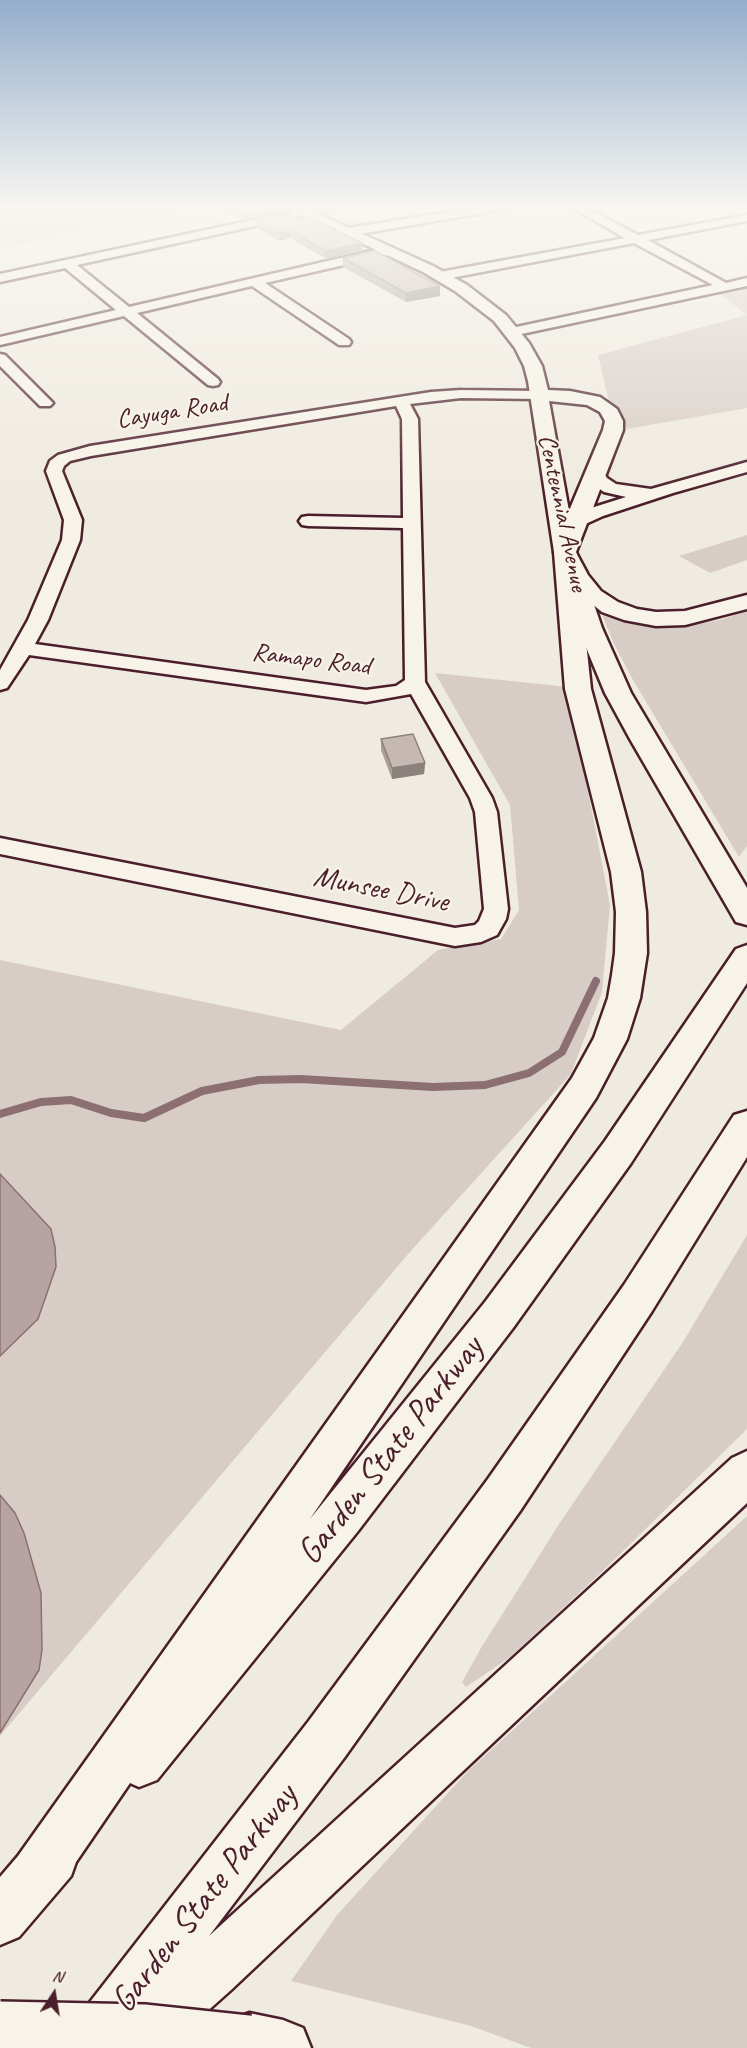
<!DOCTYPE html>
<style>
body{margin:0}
#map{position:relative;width:747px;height:2048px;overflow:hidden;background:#f0ebe0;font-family:Caveat,sans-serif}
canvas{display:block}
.north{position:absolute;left:24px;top:1964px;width:60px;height:60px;-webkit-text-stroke:4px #f7f3e8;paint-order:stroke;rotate:12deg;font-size:16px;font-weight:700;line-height:24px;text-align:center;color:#4a1f2b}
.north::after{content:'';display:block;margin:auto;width:21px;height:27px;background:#4a1f2b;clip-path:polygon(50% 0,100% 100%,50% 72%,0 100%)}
</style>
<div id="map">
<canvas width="747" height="2048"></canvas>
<div class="north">N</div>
</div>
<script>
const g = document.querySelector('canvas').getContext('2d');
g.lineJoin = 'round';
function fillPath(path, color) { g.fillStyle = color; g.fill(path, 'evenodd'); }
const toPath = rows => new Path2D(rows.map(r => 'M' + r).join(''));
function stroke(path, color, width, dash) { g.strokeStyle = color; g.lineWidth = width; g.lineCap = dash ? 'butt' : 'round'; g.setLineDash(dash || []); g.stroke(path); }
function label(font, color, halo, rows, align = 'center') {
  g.font = font + ' Caveat,sans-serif'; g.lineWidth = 4.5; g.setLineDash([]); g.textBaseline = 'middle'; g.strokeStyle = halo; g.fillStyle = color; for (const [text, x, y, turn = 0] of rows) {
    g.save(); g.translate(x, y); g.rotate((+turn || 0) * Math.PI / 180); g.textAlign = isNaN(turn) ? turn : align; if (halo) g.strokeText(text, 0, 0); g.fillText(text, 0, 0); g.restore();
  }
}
const built = toPath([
 [0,207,169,207,176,211,0,249]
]);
const green = toPath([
 [747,283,747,408,627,429,609,402,598,355,747,315,715,290],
 [747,535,747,560,710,573,679,556],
 [603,609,676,627,720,620,747,611,747,846,739,857,633,680,614,644,601,612],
 [435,673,568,687,610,905,602,992,571,1074,409,1253,0,1736,0,960,341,1030,438,950,501,939,519,910,510,805],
 [747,1235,747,1429,604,1570,509,1658,466,1687,462,1682,481,1648,561,1521,683,1342],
 [747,1516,747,2048,531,2048,471,2026,291,1981,337,1915,468,1771]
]);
const water = toPath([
 [0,1174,51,1229,55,1247,56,1267,38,1319,0,1356,0,1174],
 [0,1495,15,1513,24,1533,41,1593,42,1650,39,1670,0,1733,0,1495]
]);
const stream = toPath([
 [0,1114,41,1102,71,1100,111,1113,144,1118,202,1091,259,1080,301,1079,433,1087,485,1085,529,1073,562,1052,596,981]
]);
const street = toPath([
 [313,207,334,207,328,210,77,265,129,307,388,247,392,248,392,254,265,283,349,339,351,342,349,345,339,345,252,286,137,313,218,379,220,382,218,385,213,386,208,385,124,316,0,345,0,337,116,310,65,268,0,282,0,274,313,207],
 [480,207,506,207,500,210,348,236,342,232,348,228,480,207],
 [571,207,585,207,638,235,747,215,747,221,648,240,726,283,747,278,747,286,512,336,507,335,505,332,507,329,713,285,634,243,440,280,434,276,440,272,625,238,571,207],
 [0,354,5,355,53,403,50,406,40,406,0,366,0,354],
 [461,390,539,391,546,395,539,399,461,398,410,404,418,419,425,682,492,798,497,812,508,909,506,919,497,935,481,942,455,946,0,854,0,838,455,928,475,925,479,921,484,909,475,812,470,798,411,694,366,702,29,655,7,688,0,690,0,670,28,620,62,540,64,520,46,471,50,461,58,455,90,446,431,392,461,390],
 [396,406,402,419,403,518,308,516,302,517,299,521,302,525,308,526,403,528,405,680,396,686,366,690,35,644,48,620,80,540,82,520,62,471,64,466,70,461,91,456,396,406],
 [747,462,747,472,673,493,603,516,581,526,569,526,566,522,569,518,591,508,626,497,604,492,594,485,587,472,589,469,601,469,607,478,616,484,651,489,747,462]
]);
const secondary = toPath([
 [285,207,303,207,433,266,467,285,506,315,529,343,542,366,548,390,570,391,600,397,617,409,623,421,623,430,576,552,602,628,631,693,747,888,747,925,736,922,630,739,605,693,578,628,554,552,528,381,524,366,515,348,494,321,455,291,423,272,285,207],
 [549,401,587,405,600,412,605,421,603,430,569,511,549,401],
 [249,2013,283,2020,303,2028,311,2048,224,2048,221,2041,229,2021,249,2013]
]);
const highway = toPath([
 [565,545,573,547,588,575,601,591,618,602,637,609,656,612,685,611,747,595,747,609,685,625,656,626,624,620,602,612,581,595,591,689,641,872,646,912,647,953,640,998,627,1039,596,1098,310,1519,485,1302,605,1141,736,949,747,945,747,983,631,1163,513,1328,358,1531,157,1780,139,1787,130,1783,76,1862,71,1876,19,1937,0,1945,0,1877,18,1856,572,1078,594,1038,608,998,612,975,615,953,616,912,611,872,565,689,554,552,557,547,565,545],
 [747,1111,747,1157,652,1311,520,1511,344,1758,209,1936,732,1458,747,1451,747,1503,231,1990,166,2048,71,2048,68,2040,76,2020,308,1722,488,1479,624,1285,734,1115,747,1111]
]);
const secondaryBridge = toPath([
 [0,2027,145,2030,249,2041]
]);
const wall = toPath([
 [219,207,271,207,274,208,275,213,243,220],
 [298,219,362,243,362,251,326,259,290,238,279,241,257,228,256,220],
 [343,258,440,286,440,296,406,302,343,267],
 [381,739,425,763,424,774,392,779,381,750]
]);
const shadedWall = toPath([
 [274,208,275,213,243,220,242,215],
 [290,230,290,238,279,241,278,233],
 [362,243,362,251,326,259,326,251],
 [440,286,440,296,406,302,406,293],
 [425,763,424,774,392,779,392,768]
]);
const building = toPath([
 [227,207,271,207,274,208,242,215,227,207],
 [288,213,298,219,309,217,362,243,326,251,290,230,278,233,256,220,288,213],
 [375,251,440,286,406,293,343,258,375,251],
 [413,734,425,763,392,768,381,739,413,734]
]);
const farStreetnames = [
 ["Cayuga Road",172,412,-9],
 ["Centennial Avenue",562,513,78],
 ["Ramapo Road",311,660,7]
];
const streetNames = [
 ["Munsee Drive",381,890,11]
];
const nearStreetnames = [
 ["Garden State Parkway",391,1451,-52],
 ["Garden State Parkway",205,1899,-52]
];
fillPath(built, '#e3dcd2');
fillPath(green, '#d8cdc6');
fillPath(water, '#b7a4a2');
stroke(water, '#8b6f72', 1.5);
stroke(stream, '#8b6f72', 8);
stroke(street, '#4a1f2b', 5);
stroke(secondary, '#4a1f2b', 5);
stroke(highway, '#4a1f2b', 5);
fillPath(street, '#f7f3e8');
fillPath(secondary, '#f7f3e8');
fillPath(highway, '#f7f3e8');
stroke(secondaryBridge, '#4a1f2b', 56, []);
stroke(secondaryBridge, '#f7f3e8', 51);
fillPath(wall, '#aa9e9a');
fillPath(shadedWall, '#8b817d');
fillPath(building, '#c6b8b3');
stroke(building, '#8b817d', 1.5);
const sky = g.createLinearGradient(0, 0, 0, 494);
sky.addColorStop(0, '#94aecc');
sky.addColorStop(0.42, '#f8f6f1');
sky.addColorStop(1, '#f8f6f100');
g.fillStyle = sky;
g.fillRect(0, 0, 747, 494);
label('26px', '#4a1f2b', '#f7f3e8', farStreetnames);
label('30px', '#4a1f2b', '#f7f3e8', streetNames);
label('36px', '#4a1f2b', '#f7f3e8', nearStreetnames);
</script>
